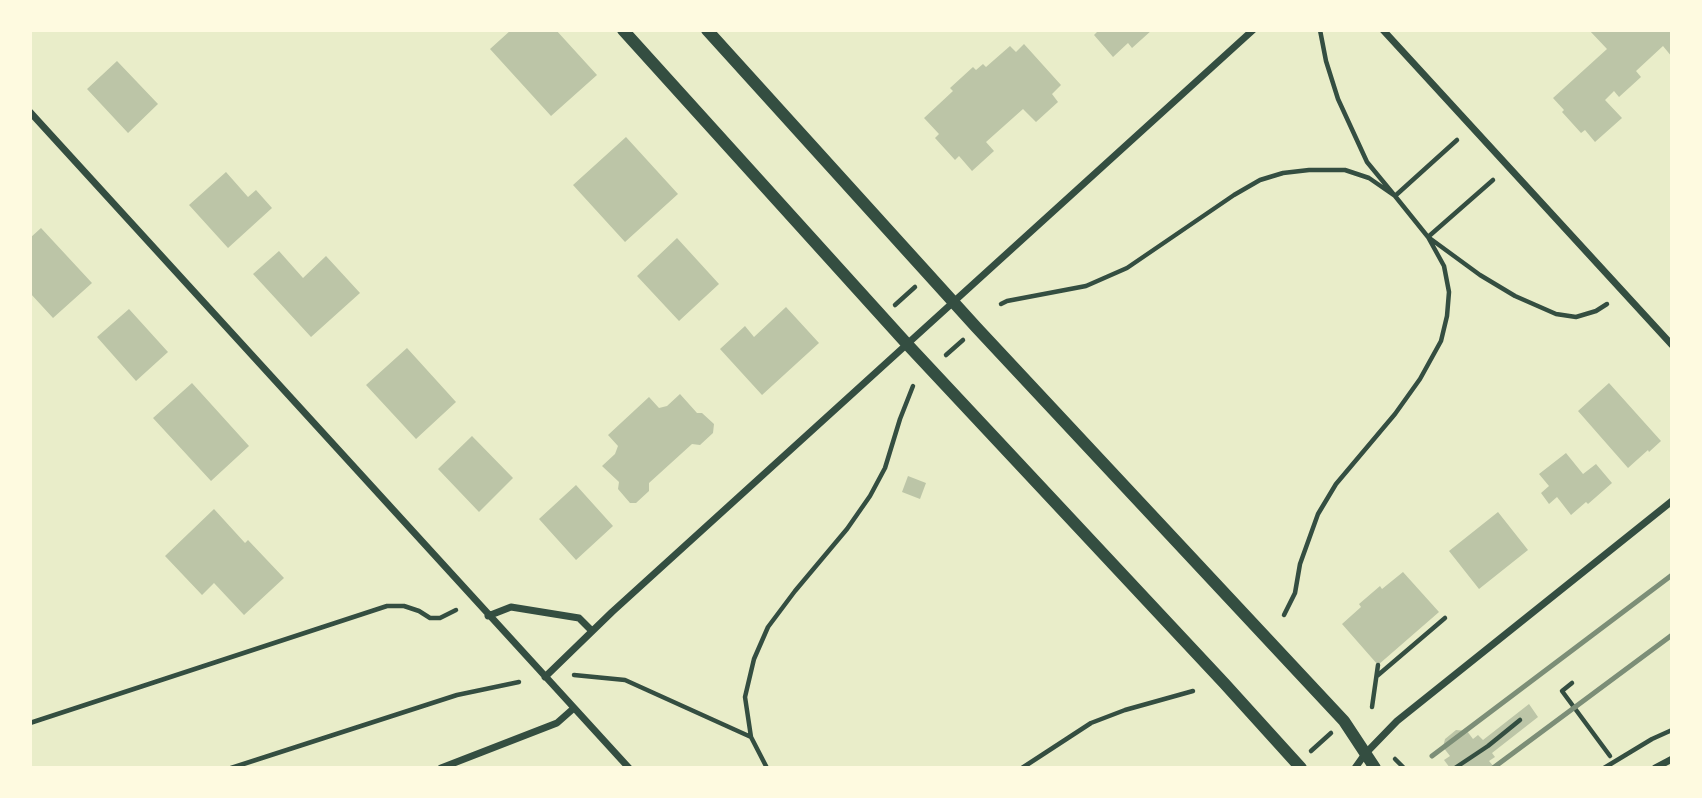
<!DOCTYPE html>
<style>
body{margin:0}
#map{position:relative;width:1702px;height:798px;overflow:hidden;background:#e9edc9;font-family:Mulish,sans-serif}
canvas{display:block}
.frame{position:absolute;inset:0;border:32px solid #fefae0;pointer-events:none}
</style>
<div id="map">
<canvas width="1702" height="798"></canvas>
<div class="frame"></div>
</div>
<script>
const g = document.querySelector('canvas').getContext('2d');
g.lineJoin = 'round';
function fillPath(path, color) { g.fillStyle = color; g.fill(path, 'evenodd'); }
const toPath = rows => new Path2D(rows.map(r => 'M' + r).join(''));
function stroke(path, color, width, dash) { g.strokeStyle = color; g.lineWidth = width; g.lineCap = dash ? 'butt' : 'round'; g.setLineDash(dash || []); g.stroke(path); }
const building = toPath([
 [511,30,556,30,597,75,551,116,490,49],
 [1097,30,1152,30,1132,48,1128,43,1113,57,1094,35,1098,31],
 [1589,30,1672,30,1672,57,1663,46,1636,71,1641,77,1619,97,1614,91,1605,100,1622,118,1595,142,1585,130,1581,133,1562,112,1564,110,1553,98,1607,49],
 [1024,44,1061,85,1052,94,1058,102,1036,122,1023,109,986,142,994,151,972,171,959,156,955,160,935,138,939,134,924,118,953,91,950,88,973,67,976,70,983,64,986,67,1010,46,1016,52],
 [117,61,158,104,128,133,87,89],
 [626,137,678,194,625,242,573,185],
 [226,172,248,197,256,190,272,208,228,248,189,205],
 [41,228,92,283,53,318,30,293,30,238],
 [677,238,719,284,679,321,637,276],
 [279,251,303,278,326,256,360,293,311,337,253,274],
 [786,307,819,343,762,395,720,349,745,326,754,337],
 [129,309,168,352,136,381,97,337],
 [407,348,456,402,416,439,366,385],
 [192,383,249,446,211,481,153,418],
 [1609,383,1661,441,1649,452,1648,450,1628,468,1578,411],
 [680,394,697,413,702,413,714,424,713,433,700,445,692,444,649,483,649,491,636,503,630,503,618,489,619,482,602,466,615,454,618,446,608,435,649,397,659,408,667,406],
 [472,436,513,478,479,512,438,469],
 [1566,453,1583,474,1596,464,1612,483,1588,504,1586,502,1571,515,1557,497,1549,504,1541,493,1549,486,1539,474],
 [908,476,926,483,920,499,902,492],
 [576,485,613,526,576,560,539,519],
 [214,509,245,543,248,540,284,578,244,615,214,583,202,595,165,556],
 [1498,512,1528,550,1479,589,1449,551],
 [1403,572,1439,612,1378,665,1342,624,1361,607,1359,604,1380,586,1382,589],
 [1529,704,1538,717,1492,753,1495,757,1489,761,1495,768,1450,768,1444,760,1450,756,1443,747,1445,739,1456,730,1467,731,1473,739,1478,735,1483,740]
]);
const path = toPath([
 [1320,30,1326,61,1338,99,1367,162,1395,196,1457,140],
 [1493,180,1428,237,1480,275,1515,296,1556,314,1576,317,1596,311,1607,304],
 [1001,304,1007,301,1086,286,1127,268,1234,195,1260,180,1283,173,1309,170,1345,170,1369,178,1395,196,1428,237,1444,266,1449,292,1447,316,1441,341,1420,379,1395,414,1336,484,1318,514,1300,564,1295,593,1284,615],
 [895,305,915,287],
 [946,355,963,340],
 [574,675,625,680,751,737,767,768],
 [1377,676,1445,618],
 [1572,683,1562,691,1610,756],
 [1372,707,1378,665],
 [30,723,387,606,404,606,419,611,430,618,440,618,456,610],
 [751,737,745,697,754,659,768,627,795,591,847,529,870,496,885,468,900,419,913,386],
 [1311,751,1331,733],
 [1395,759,1404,768],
 [231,768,457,695,519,682],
 [1022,768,1091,723,1125,710,1193,691],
 [1455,768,1488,746,1520,720],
 [1604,768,1652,739,1672,730]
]);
const minor = toPath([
 [1383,30,1672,345],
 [30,112,629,768],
 [488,616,511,607,579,618,592,631],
 [545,677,612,612,1253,30],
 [441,768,557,723,574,708],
 [1355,768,1365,754,1397,721,1672,501],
 [1655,768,1672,759]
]);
const tertiary = toPath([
 [623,30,907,344,1224,683,1301,768],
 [707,30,976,327,1344,721,1375,768]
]);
const rail = toPath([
 [1432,756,1672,575],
 [1493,768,1672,635]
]);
fillPath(building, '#bcc5a7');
stroke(path, '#344e41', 4.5);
stroke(minor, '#344e41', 7);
stroke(tertiary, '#344e41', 12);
stroke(rail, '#7c8e77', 5);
</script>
